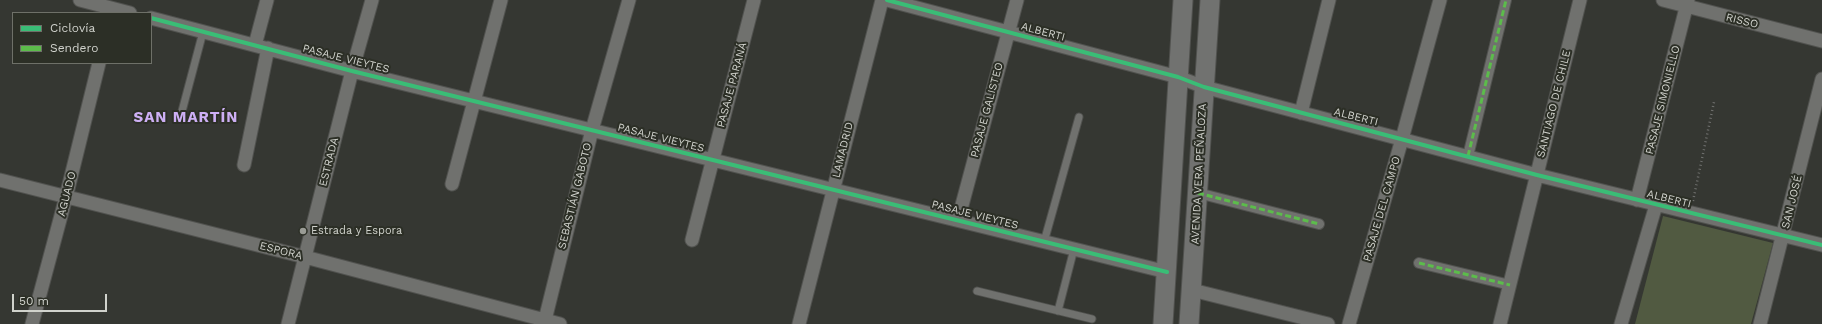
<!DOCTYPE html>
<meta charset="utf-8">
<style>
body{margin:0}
#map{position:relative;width:1822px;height:324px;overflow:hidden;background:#353732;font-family:"Work Sans",sans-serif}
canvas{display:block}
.legend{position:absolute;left:12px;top:12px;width:140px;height:52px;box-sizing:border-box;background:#2c2f26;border:1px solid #6e7068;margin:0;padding:5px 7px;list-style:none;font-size:12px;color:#d0d2cc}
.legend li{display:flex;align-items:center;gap:8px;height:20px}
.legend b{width:20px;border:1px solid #6e7068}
.scale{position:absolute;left:12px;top:294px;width:95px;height:18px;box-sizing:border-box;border:2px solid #d0d2cc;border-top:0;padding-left:5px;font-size:12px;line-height:14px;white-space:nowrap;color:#d0d2cc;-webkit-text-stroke:3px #2c2f26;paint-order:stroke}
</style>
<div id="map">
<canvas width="1822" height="324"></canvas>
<ul class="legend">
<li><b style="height:5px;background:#3abd76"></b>Ciclovía</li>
<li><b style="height:5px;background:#5cbc4b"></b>Sendero</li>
</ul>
<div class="scale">50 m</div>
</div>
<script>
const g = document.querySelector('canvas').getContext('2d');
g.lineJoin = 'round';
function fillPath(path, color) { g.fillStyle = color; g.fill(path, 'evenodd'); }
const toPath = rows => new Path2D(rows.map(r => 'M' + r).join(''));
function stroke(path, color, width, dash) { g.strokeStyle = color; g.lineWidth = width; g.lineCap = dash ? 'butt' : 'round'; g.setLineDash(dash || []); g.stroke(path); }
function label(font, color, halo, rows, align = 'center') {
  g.font = font + ' "Work Sans",sans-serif'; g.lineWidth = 4; g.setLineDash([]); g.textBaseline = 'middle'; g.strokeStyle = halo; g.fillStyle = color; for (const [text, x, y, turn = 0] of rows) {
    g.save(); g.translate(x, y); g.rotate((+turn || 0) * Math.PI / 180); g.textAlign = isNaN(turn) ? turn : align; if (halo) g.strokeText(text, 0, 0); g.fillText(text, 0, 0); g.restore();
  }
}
const green = toPath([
 [1663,216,1773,243,1751,324,1635,324]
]);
const path = toPath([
 [1693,201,1714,102]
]);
const service = toPath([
 [181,115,203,32],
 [1044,242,1079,117],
 [977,291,1092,319],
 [1058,311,1074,249]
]);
const pedestrian = toPath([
 [1468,156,1506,0],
 [1198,193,1319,224],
 [1419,263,1510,285]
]);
const minor = toPath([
 [80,0,130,13],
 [887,0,1178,77,1204,87,1537,175,1822,245],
 [1663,0,1822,41],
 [151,18,352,71,1167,272],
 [255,45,267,0],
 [1301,113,1329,0],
 [244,165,268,48],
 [0,180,305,257,560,324],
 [452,184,501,0],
 [1637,200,1688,0],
 [958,220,1017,0],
 [692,240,754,0],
 [1192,290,1328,324],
 [32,324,66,197,99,63],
 [288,324,352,71,372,0],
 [544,324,592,130,629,0],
 [799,324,882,0],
 [1349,324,1402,139,1440,0],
 [1500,324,1580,0],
 [1621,324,1656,205],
 [1760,324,1822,79]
]);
const secondary = toPath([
 [1163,324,1183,0],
 [1189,324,1210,0]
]);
const quiet = toPath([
 [1468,156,1506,0],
 [1198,193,1319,224],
 [1419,263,1510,285]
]);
const cycleway = toPath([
 [887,0,1178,77,1204,87,1537,175,1822,245],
 [151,18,352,71,1167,272]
]);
const markers = [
 [303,231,4,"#9a9c96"]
];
const streetNames = [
 ["RISSO",1742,21,14],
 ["ALBERTI",1043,32,15],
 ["PASAJE VIEYTES",346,59,14],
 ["PASAJE PARANÁ",732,85,-75],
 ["PASAJE SIMONIELLO",1663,100,-76],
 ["SANTIAGO DE CHILE",1554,104,-76],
 ["PASAJE GALISTEO",987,110,-75],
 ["ALBERTI",1356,117,14],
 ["PASAJE VIEYTES",661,138,14],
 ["LAMADRID",843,150,-76],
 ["ESTRADA",329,162,-76],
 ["AVENIDA VERA PEÑALOZA",1199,174,-87],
 ["AGUADO",67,194,-76],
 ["SEBASTIÁN GABOTO",575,196,-76],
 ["ALBERTI",1669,199,14],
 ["SAN JOSÉ",1792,202,-76],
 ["PASAJE DEL CAMPO",1382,209,-74],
 ["PASAJE VIEYTES",975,215,14],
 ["ESPORA",281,251,14]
];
const poiNames = [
 ["Estrada y Espora",311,231]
];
const districtNames = [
 ["SAN MARTÍN",186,118]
];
fillPath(green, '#515a41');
stroke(service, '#51524f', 9);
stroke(pedestrian, '#51524f', 12);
stroke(minor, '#51524f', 15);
stroke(secondary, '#51524f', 21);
stroke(path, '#70716f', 2.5, [1, 3]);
stroke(service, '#70716e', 7);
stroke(pedestrian, '#70716e', 10);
stroke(minor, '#70716e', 13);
stroke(secondary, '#717270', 19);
stroke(quiet, '#5cbc4b', 3, [6, 3]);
stroke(cycleway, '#3abd76', 4);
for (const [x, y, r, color] of markers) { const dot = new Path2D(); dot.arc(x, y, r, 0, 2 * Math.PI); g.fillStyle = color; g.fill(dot); stroke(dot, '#2c2f26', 1.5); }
label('11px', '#d0d2cc', '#2c2f26', streetNames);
label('11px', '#d0d2cc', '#2c2f26', poiNames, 'left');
g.letterSpacing = '1px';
label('bold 15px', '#cdaff4', '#2c2f26', districtNames);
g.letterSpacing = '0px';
</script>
